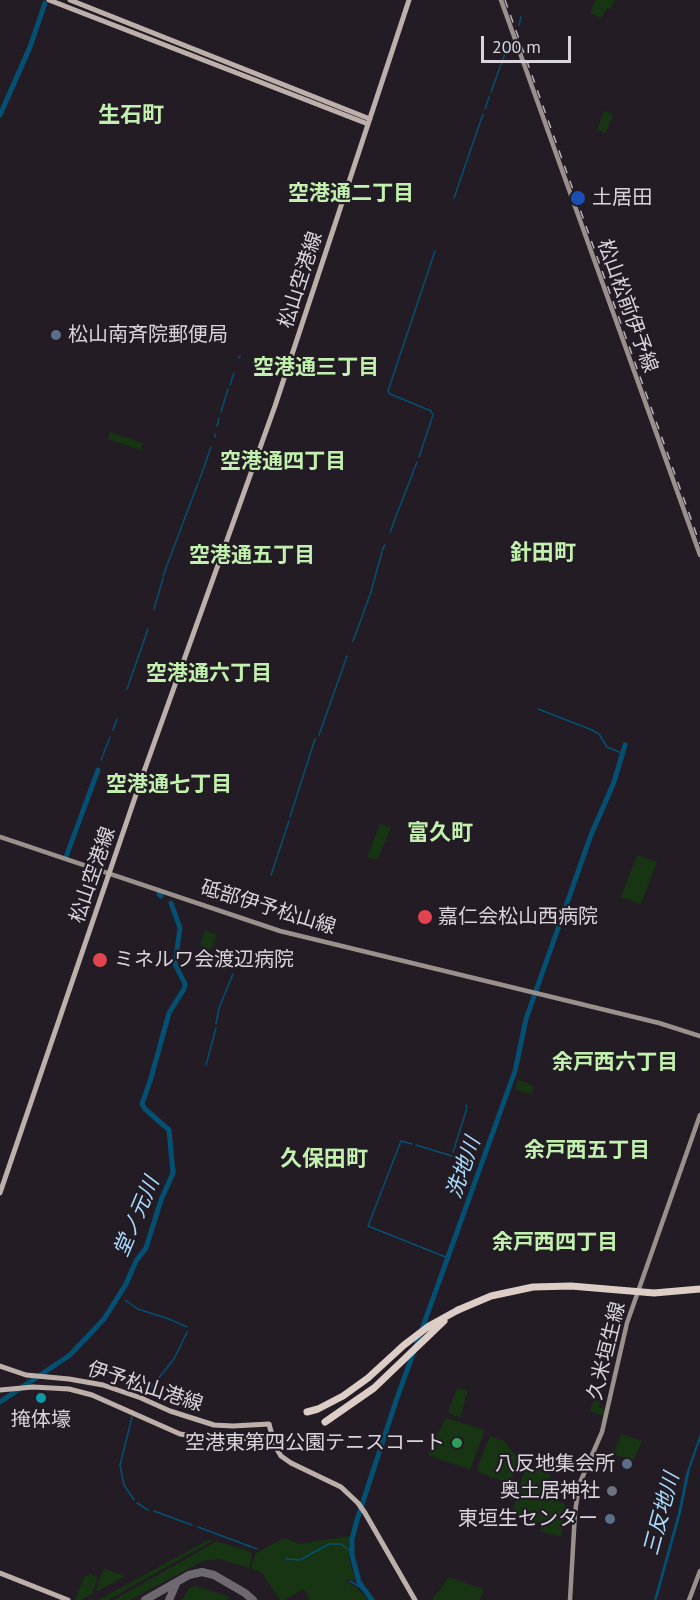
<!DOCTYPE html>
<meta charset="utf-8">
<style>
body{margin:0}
#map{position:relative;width:700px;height:1600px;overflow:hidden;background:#231c25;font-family:"PT Sans",sans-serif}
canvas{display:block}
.scale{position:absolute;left:481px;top:36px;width:90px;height:27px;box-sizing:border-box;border:3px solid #dad5dc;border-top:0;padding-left:8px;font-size:18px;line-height:21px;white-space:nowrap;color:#dad5dc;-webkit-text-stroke:4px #231c25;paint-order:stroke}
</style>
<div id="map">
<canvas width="700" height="1600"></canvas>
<div class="scale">200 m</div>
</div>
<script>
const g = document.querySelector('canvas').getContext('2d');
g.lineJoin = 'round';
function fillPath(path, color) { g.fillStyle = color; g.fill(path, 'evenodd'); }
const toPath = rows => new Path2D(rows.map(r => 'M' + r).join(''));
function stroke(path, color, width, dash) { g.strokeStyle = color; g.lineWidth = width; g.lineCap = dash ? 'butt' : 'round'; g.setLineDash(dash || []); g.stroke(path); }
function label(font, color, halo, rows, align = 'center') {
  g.font = font + ' "PT Sans","Noto Sans JP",sans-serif'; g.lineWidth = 4.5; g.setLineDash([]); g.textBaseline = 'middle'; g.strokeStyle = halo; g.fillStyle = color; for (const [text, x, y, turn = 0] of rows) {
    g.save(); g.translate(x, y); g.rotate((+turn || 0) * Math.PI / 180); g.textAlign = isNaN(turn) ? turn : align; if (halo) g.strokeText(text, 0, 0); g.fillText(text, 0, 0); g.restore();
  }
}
const green = toPath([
 [595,0,614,0,611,9,607,8,601,18,590,13],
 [604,111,613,114,606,133,597,130],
 [110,432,143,443,140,450,108,439],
 [380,824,391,828,377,860,367,857],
 [637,855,657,862,641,904,621,897],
 [205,930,217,935,211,950,200,945],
 [518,1080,534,1086,531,1095,515,1089],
 [457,1388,468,1391,460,1418,448,1412],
 [594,1399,600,1402,599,1407,607,1410,604,1416,590,1411],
 [447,1418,485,1430,470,1470,428,1455,445,1419],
 [621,1434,642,1441,633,1461,613,1454],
 [490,1436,504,1441,517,1457,517,1470,509,1483,480,1473,477,1468],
 [526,1465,551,1475,541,1496,565,1504,561,1537,540,1531,542,1524,512,1513],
 [350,1536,349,1558,355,1579,353,1581,347,1579,346,1581,359,1590,368,1600,310,1600,304,1589,284,1600,280,1600,263,1574,251,1568,256,1553,282,1539,288,1539,298,1544],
 [208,1540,214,1540,108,1600,98,1600],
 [217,1541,251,1552,252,1555,249,1568,219,1559,203,1561,130,1600,114,1600],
 [104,1568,125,1576,98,1591,96,1590],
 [90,1574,98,1577,92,1594,81,1600,75,1600,85,1575,89,1577],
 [449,1577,484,1589,480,1600,432,1600],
 [195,1586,230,1597,226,1600,182,1600,189,1588]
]);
const water = toPath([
 [700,1434,700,1440,690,1469,681,1513,657,1599,654,1600,678,1513,686,1474]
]);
const stream = toPath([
 [519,25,521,17],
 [501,65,509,42],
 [491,92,500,67],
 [485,109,489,97],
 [454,198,483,114],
 [239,358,240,356],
 [230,385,234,373],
 [221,412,228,389],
 [217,426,219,418],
 [215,437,215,434],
 [419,457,433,415,431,411,390,394,388,391,435,251],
 [199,481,211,447],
 [390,532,417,462],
 [382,550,385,545],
 [163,576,198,483],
 [154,609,163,578],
 [353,641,370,595,382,552],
 [127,689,148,629],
 [538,709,592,730,599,734,607,747,624,754],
 [113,730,117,719],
 [319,735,347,656],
 [101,760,110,737],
 [290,817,315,739],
 [271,875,289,821],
 [216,1024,219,1008,233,974],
 [206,1065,216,1028],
 [412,1144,401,1141,368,1226,448,1258],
 [416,1145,452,1156],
 [453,1152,467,1108,466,1105],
 [125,1300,138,1309,169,1319,187,1327],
 [145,1395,174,1359,187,1332],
 [132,1417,120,1465,124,1485,134,1500],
 [137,1503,148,1510],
 [154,1511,192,1525],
 [198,1527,257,1549],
 [286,1559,300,1560,329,1544,341,1544,352,1552],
 [350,1581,364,1590]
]);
const river = toPath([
 [0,115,30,47,45,3],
 [66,857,98,770],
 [159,894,161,896],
 [0,1402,70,1355,104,1319,126,1284,136,1261,146,1248,161,1200,173,1173,169,1130,145,1109,142,1104,151,1078,169,1013,184,989,185,984,175,964,180,928,171,903],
 [372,1600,359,1582,352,1555,352,1539,357,1520,396,1401,515,1071,526,1019,591,835,614,782,625,745]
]);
const taxiway = toPath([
 [145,1600,189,1575,202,1572,214,1575,245,1593,253,1600],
 [169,1600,176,1584]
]);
const secondary = toPath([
 [501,0,700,555],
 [0,837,280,931,659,1023,700,1036],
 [570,1600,575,1513,579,1485,602,1432,627,1323,700,1115],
 [689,1600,700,1571]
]);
const primary = toPath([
 [49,0,368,124],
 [70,0,370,119],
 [0,1193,142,777,275,406,409,0],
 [0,1366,26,1375,69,1379,103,1385,141,1398,170,1411,214,1425,233,1426,269,1424,275,1446,281,1456,291,1463,341,1487,358,1503,365,1513,415,1600],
 [0,1390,33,1387,69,1389,92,1395,180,1434,200,1437,228,1440,273,1436],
 [0,1573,68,1600]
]);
const motorway = toPath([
 [307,1412,318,1409,343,1396,368,1378,404,1345,429,1326,458,1310],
 [325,1422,374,1388,444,1321]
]);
const rail = toPath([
 [505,0,700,544]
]);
const motorwayBridge = toPath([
 [458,1310,491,1296,533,1287,571,1286,654,1293,700,1289]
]);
const markers = [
 [578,198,8,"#1a4fb4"],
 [56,335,6,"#5c6f8a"],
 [425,917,8,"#e0444e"],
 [100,960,8,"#e0444e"],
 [41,1398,6,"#0f9aa8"],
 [457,1443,6,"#2e9e5b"],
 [627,1464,6,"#5c6f8a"],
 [612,1491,6,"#6b7280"],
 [610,1519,6,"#5c6f8a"]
];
const poiNames = [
 ["土居田",592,198],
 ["松山南斉院郵便局",68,335],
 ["嘉仁会松山西病院",438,917],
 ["ミネルワ会渡辺病院",114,960],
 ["掩体壕",41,1420,"center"],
 ["空港東第四公園テニスコート",445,1443,"right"],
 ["八反地集会所",615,1464,"right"],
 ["奥土居神社",600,1491,"right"],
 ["東垣生センター",598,1519,"right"]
];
const streetNames = [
 ["松山空港線",301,280,-72],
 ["松山松前伊予線",627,306,70],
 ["松山空港線",93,875,-71],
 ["砥部伊予松山線",268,908,17],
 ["久米垣生線",607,1351,-76],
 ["伊予松山港線",145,1387,18]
];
const neighbourhoodNames = [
 ["空港通二丁目",351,194],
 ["空港通三丁目",316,368],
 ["空港通四丁目",283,462],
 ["空港通五丁目",252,556],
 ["空港通六丁目",209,674],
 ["空港通七丁目",169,785],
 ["余戸西六丁目",615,1063],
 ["余戸西五丁目",587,1151],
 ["余戸西四丁目",555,1243]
];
const waterNames = [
 ["洗地川",464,1168,-71],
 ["堂ノ元川",137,1217,-67],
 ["三反地川",662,1514,-75]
];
const quarterNames = [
 ["生石町",131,116],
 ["針田町",543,554],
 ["富久町",440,834],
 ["久保田町",324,1160]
];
fillPath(green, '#173513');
fillPath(water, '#045073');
stroke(stream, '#045073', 1.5);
stroke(river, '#045073', 5);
stroke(taxiway, '#6e6870', 8);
stroke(secondary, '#9a908c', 4.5);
stroke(primary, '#bdb0ab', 5);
stroke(motorway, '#ddcdc7', 7);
stroke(rail, '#b8b3ba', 1.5, [8, 8]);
stroke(motorwayBridge, '#ddcdc7', 7);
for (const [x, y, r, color] of markers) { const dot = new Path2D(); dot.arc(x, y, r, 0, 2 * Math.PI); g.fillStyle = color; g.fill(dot); stroke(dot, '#231c25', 2); }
label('20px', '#dad5dc', '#231c25', poiNames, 'left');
label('20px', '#dad5dc', '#231c25', streetNames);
label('bold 21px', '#c2f0ae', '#231c25', neighbourhoodNames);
label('italic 21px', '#a9ddfe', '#231c25', waterNames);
label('bold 22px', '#c2f0ae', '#231c25', quarterNames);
</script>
